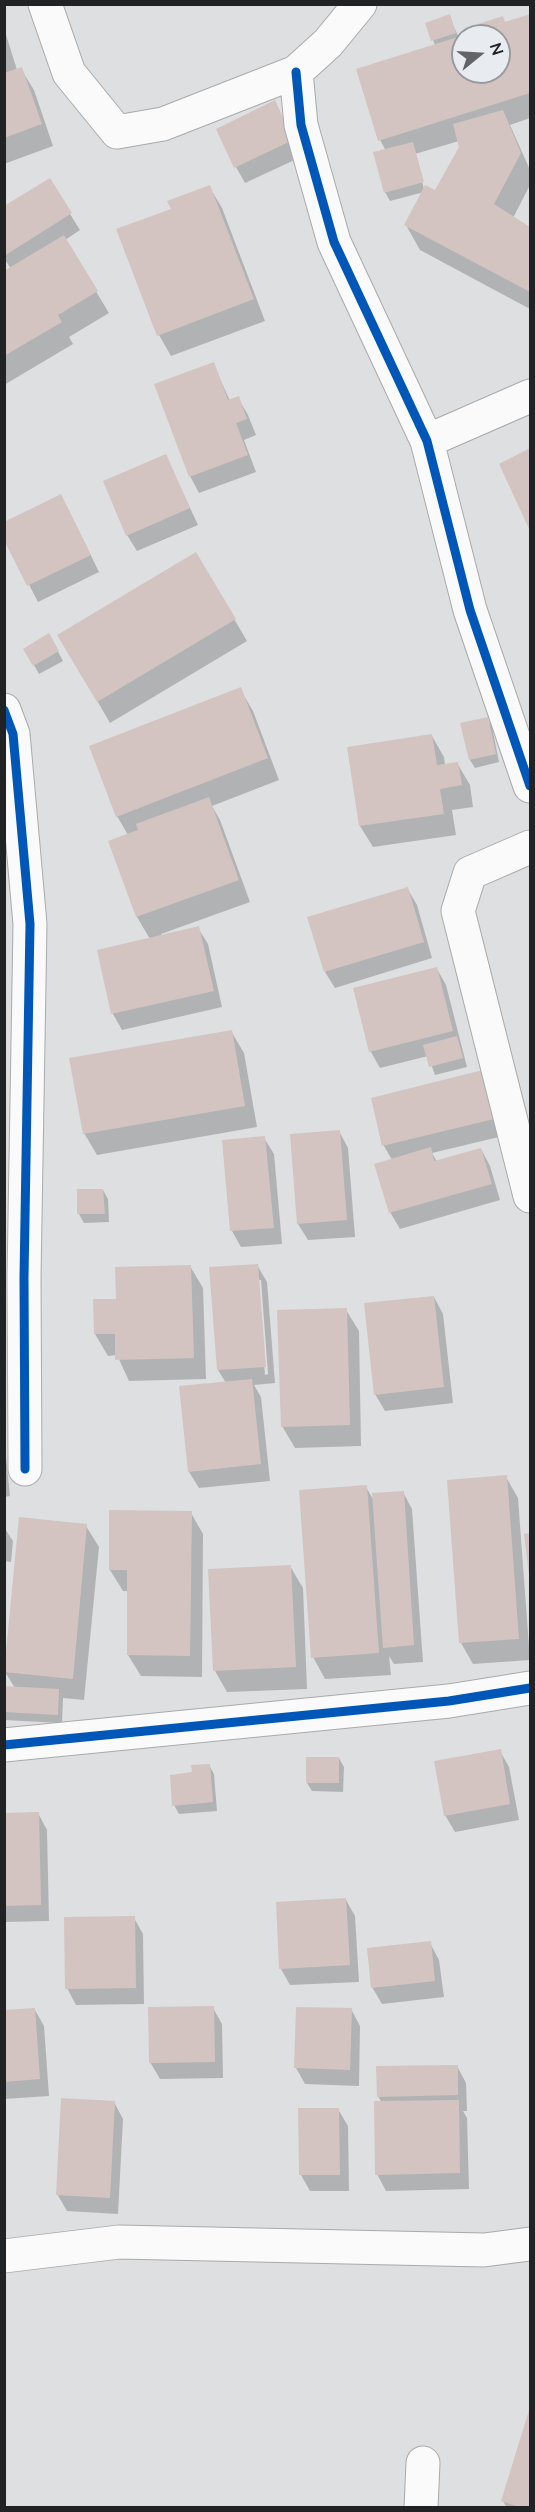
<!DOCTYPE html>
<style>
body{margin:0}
#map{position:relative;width:535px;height:2512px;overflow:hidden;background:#dddfe1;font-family:"Nunito Sans",sans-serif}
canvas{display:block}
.frame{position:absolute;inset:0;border:6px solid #212224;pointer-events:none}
.north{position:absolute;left:451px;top:24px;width:60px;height:60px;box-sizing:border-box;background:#e8ecf0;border:2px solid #989b9e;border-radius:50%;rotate:72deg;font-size:16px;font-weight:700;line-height:24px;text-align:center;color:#212224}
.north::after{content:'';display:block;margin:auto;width:21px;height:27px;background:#636466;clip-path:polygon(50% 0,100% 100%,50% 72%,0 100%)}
</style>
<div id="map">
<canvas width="535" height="2512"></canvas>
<div class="frame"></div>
<div class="north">N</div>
</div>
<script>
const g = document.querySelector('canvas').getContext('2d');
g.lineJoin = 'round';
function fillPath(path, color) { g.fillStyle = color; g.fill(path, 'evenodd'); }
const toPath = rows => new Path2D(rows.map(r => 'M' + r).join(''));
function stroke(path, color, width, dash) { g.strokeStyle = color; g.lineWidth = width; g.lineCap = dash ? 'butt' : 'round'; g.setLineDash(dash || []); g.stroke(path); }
const shadow = toPath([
 [449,16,459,38,463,37,463,72,499,72,499,36,465,36,530,16,530,118,510,125,530,170,530,185,513,218,530,229,530,309,420,250,406,225,424,192,390,201,385,192,386,151,380,140,435,45,427,24],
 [459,141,460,147,436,192,424,189,415,154],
 [4,28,17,70,21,69,34,90,53,146,4,164],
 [274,102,301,157,245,183,236,167],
 [209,186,222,208,265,321,171,356,159,335,173,209],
 [4,208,70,214,80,230,65,240,109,313,69,337,73,344,4,385,4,273,11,269,4,258],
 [213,363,230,401,238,398,248,415,256,435,244,440,256,472,199,493,190,476],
 [530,450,530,527,500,464],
 [166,456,198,525,137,551,127,535],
 [70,513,99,572,38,602,4,536],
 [196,554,247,641,110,723,59,635],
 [49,635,63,661,39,674,25,649],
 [240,689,253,711,279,780,212,806,220,820,250,902,161,934,162,936,198,928,208,944,222,1007,122,1030,113,1014,98,951,150,939,137,917,110,842,128,835,117,816],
 [487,718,492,727,499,762,475,768,470,760],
 [432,736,444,757,445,765,457,763,470,785,473,807,452,810,456,835,373,847,360,826,349,748],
 [407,888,417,905,432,958,335,988,325,972],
 [437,969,446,985,467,1067,435,1075,428,1056,380,1068,371,1052,355,989],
 [231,1031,244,1053,257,1127,97,1155,84,1133],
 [482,1072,503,1136,432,1153,437,1162,481,1149,490,1166,500,1200,400,1229,390,1212,392,1160,384,1146,373,1099],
 [339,1131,348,1148,355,1237,308,1240,298,1224],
 [264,1138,274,1154,282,1244,241,1247,232,1231],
 [78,1190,103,1190,108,1199,109,1222,84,1223,79,1214],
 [257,1265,267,1282,275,1383,254,1385,261,1397,270,1481,199,1488,189,1472,226,1383,218,1370],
 [258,1280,261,1280,268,1374,265,1375],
 [190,1266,203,1288,206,1379,129,1381,117,1355,108,1356,95,1334,117,1300],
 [434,1297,443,1314,453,1403,385,1411,375,1394],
 [346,1310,359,1331,361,1446,295,1448,282,1426],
 [4,1436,10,1496,4,1497],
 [506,1477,518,1498,530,1660,473,1664,461,1643],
 [366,1487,374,1501,403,1492,412,1509,423,1662,394,1664,389,1656,391,1675,325,1679,313,1657],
 [191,1513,203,1534,202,1677,141,1676,128,1655,129,1591,123,1591,110,1570],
 [86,1526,99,1547,84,1700,63,1698,62,1723,4,1720,4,1687,15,1688,5,1672],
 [4,1527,13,1541,11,1562,4,1561],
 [530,1534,530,1575,525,1535],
 [290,1566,303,1588,307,1689,227,1692,215,1671],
 [500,1751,509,1767,519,1820,455,1832,445,1815],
 [339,1758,344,1767,343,1792,312,1791,307,1783],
 [209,1765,214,1774,217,1811,179,1814,174,1805,194,1774],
 [38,1813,47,1830,49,1921,4,1922,4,1814],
 [346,1900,355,1916,359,1982,290,1985,281,1969],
 [134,1918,143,1934,144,2004,76,2005,67,1988],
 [430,1943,439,1960,444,1997,382,2004,372,1987],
 [213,2008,222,2024,223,2078,160,2079,150,2062],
 [351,2009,360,2026,359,2086,305,2084,296,2068],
 [35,2010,44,2026,49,2096,4,2099,4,2012],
 [457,2066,466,2083,467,2111,463,2111,467,2118,469,2189,386,2191,377,2174,382,2103,378,2096],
 [114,2102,123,2119,118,2214,67,2211,57,2194],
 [338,2109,348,2126,349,2191,310,2191,301,2175],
 [530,2411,530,2508,507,2508,503,2501]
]);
const building = toPath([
 [450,14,456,33,431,41,425,23],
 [530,14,530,93,378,141,356,69,480,30,478,24,503,16,505,22],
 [463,36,499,36,499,72,463,72],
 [22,67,42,124,4,138,4,73],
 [275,100,293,140,234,168,216,129],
 [503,110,521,153,494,204,530,227,530,292,404,225,425,185,435,190,459,147,453,124],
 [413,142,424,182,384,193,373,152],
 [50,178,72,213,4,256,4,206],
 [210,185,254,299,157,336,116,229,171,209,167,201],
 [64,235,98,291,58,315,62,322,4,356,4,271],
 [214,362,228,400,239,396,247,419,236,423,248,455,189,477,154,384],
 [530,448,530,531,499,464],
 [166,454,190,508,126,536,103,481],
 [61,494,91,555,27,586,4,540,4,522],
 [196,552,236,619,97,702,57,635],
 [49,633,59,651,33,666,23,649],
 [241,687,268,758,116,817,89,746],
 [488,717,496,754,469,760,460,723],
 [432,734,437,765,458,762,462,785,440,789,444,814,359,826,347,747],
 [209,797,239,880,136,917,108,841,138,830,136,824],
 [408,887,424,942,324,972,307,917],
 [199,926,214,991,111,1014,97,950],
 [437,967,453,1031,369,1052,353,988],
 [232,1030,245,1106,83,1134,69,1058],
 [457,1036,463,1058,429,1067,423,1045],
 [483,1070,494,1119,382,1146,371,1098],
 [340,1130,347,1220,297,1224,290,1134],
 [265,1136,274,1228,230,1231,222,1140],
 [431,1147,434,1161,481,1148,492,1184,389,1213,374,1164],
 [77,1189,103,1189,105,1214,77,1214],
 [258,1264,266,1367,217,1370,209,1267],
 [191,1265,194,1358,115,1360,115,1334,94,1334,93,1299,116,1299,115,1267],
 [434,1296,444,1387,374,1395,364,1303],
 [347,1308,350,1425,281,1427,277,1310],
 [252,1379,261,1464,188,1472,179,1386],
 [507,1475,519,1639,459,1643,447,1480],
 [367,1485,379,1653,311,1658,299,1490],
 [404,1491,414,1645,383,1648,372,1493],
 [109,1510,192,1511,190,1656,127,1655,127,1570,109,1570],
 [19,1517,87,1524,73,1679,4,1672],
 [530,1533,530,1575,529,1575,524,1534],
 [291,1565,296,1667,213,1671,208,1569],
 [4,1686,59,1689,58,1715,4,1712],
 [501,1749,510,1804,444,1816,434,1761],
 [306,1757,339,1757,339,1783,306,1783],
 [210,1764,213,1802,172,1806,170,1775,192,1772,191,1765],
 [39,1812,41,1905,4,1906,4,1813],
 [346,1898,350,1965,279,1969,276,1902],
 [135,1916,136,1988,65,1989,64,1917],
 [431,1941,435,1981,371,1988,367,1948],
 [214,2006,215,2062,149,2063,148,2007],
 [296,2007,352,2008,350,2070,294,2068],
 [35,2008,40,2079,4,2082,4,2010],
 [458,2065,458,2095,377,2097,376,2066],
 [61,2098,115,2101,110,2198,56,2195],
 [459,2100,460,2173,375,2175,374,2101],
 [298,2108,339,2108,340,2175,299,2175],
 [530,2407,530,2508,522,2508,501,2501]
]);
const street = toPath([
 [45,4,69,73,117,132,163,124,296,72,328,43,360,4],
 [296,72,301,125,334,242,427,441,470,610,530,786],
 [427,441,530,396],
 [4,710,13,734,30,924,24,1277,25,1469],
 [530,847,470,873,458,911,530,1196],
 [4,1745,449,1701,530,1688],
 [4,2256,119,2242,484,2250,530,2244],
 [421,2508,423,2463]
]);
const cycleway = toPath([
 [296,72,301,125,334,242,427,441,470,610,530,786],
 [4,710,13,734,30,924,24,1277,25,1469],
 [4,1745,449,1701,530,1688]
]);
fillPath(shadow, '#0003');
fillPath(building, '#d3c4c1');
stroke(street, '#a8aaac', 35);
stroke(street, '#fafafa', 33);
stroke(cycleway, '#0057b8', 9);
</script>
